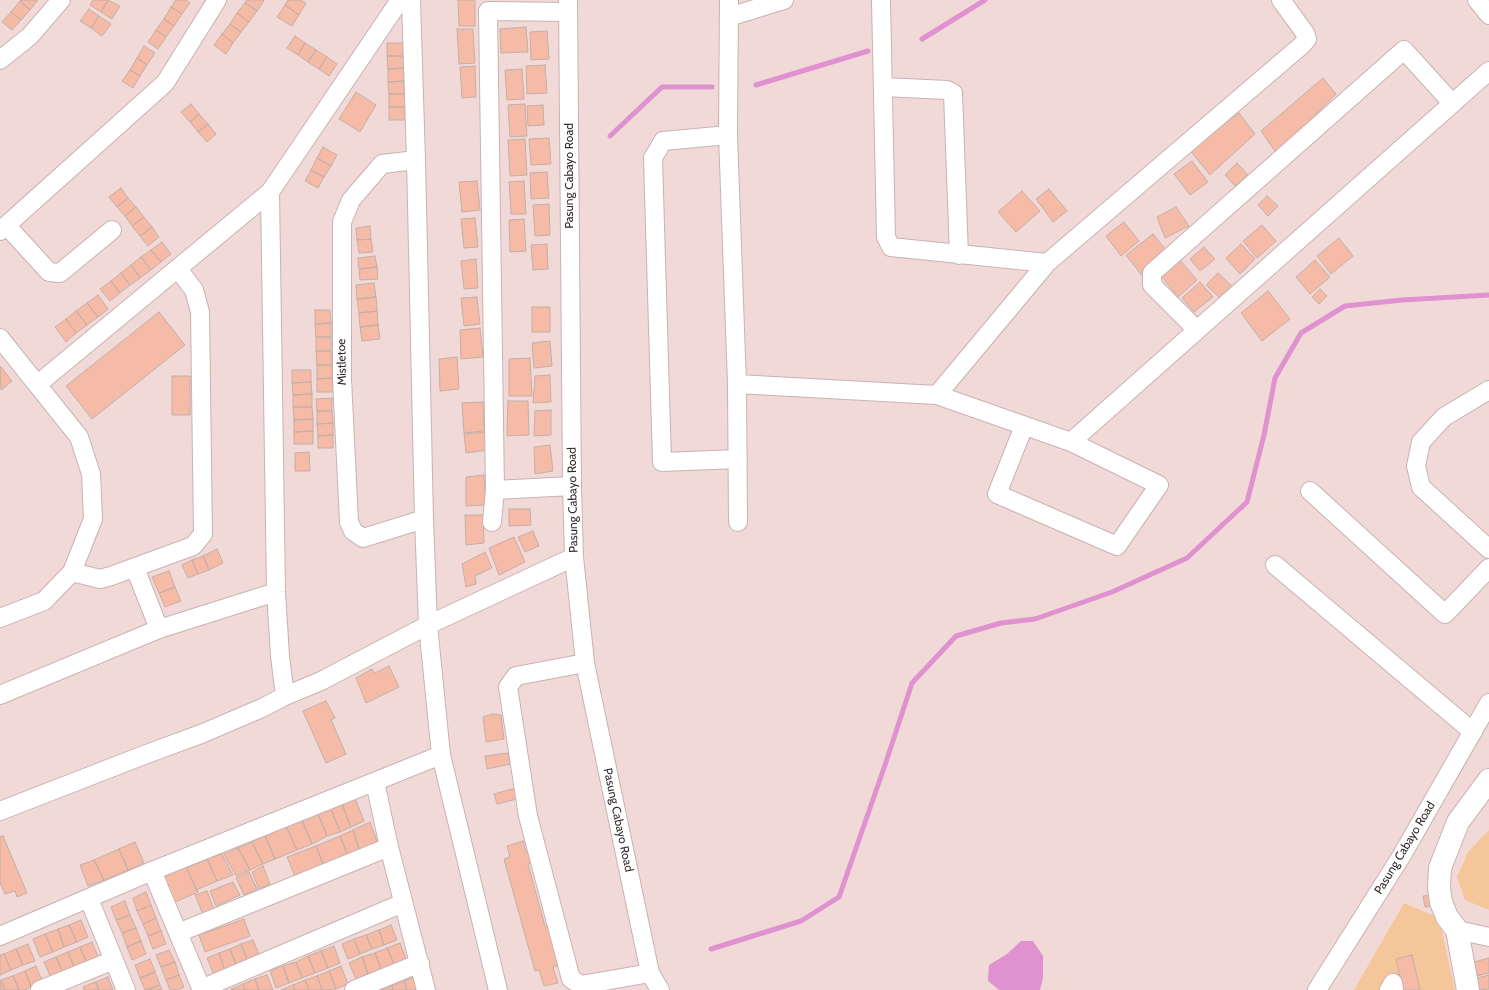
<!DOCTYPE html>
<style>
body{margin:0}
canvas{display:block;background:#f1d9d8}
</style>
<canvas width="1489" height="990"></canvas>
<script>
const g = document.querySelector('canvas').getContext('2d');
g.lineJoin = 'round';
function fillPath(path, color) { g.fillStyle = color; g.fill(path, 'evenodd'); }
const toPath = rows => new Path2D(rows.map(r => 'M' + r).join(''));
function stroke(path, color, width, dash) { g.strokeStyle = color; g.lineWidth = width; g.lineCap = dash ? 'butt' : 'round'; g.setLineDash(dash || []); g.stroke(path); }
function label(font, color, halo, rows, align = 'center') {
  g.font = font + ' Cabin,sans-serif'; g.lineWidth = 3; g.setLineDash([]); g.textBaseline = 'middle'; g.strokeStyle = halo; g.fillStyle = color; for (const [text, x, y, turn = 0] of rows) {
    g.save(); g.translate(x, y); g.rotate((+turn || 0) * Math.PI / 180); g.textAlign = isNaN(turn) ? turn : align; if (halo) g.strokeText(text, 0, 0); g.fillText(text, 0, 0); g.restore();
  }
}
const green = toPath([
 [1489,830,1489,910,1465,900,1457,877,1468,852],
 [1404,903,1439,918,1455,990,1354,990]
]);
const water = toPath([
 [1021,941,1033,941,1043,956,1043,978,1040,990,999,990,988,981,989,965,1007,954]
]);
const stream = toPath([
 [922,39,985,0],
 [756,85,868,51],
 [610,136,662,87,712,87],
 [711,949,801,921,839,897,885,765,912,683,956,636,1001,623,1035,619,1112,592,1187,558,1247,502,1264,435,1275,378,1301,333,1345,306,1402,300,1489,295]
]);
const building = toPath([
 [22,0,38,0,30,10,20,1,22,0],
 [93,0,108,0,101,12,90,5,93,0],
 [108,0,120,6,112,19,101,12,108,0],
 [176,0,186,0,190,3,182,14,171,7,176,0],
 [247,0,263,0,264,1,257,11,245,3,247,0],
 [288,0,301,0,306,3,299,15,285,5,288,0],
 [458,0,475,0,475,26,459,26,458,0],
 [20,1,30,10,21,20,11,12,20,1],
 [245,3,257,11,249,22,237,13,245,3],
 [285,5,299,15,292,26,277,17,285,5],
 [171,7,182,14,174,26,164,19,171,7],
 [89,9,99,16,91,28,80,21,89,9],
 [11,12,21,20,12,30,2,22,11,12],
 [237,13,249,22,241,32,230,24,237,13],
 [99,16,111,24,102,36,91,28,99,16],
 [164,19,174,26,166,37,156,30,164,19],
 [230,24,241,32,233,43,222,34,230,24],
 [526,27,528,52,501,53,500,29,526,27],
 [457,29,473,29,475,63,459,64,457,29],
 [156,30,166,37,158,49,148,42,156,30],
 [547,31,549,59,531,60,530,32,547,31],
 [222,34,233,43,226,54,214,45,222,34],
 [295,36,305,43,298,55,287,48,295,36],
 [305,43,316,50,308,62,298,55,305,43],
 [387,43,403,43,403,56,387,56,387,43],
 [144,46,155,53,147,65,137,58,144,46],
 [316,50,327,57,319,69,308,62,316,50],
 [387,56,403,56,404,68,388,69,387,56],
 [327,57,337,64,329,76,319,69,327,57],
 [137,58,147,65,140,76,130,70,137,58],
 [545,65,547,93,527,94,526,66,545,65],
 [475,66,476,97,462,98,460,67,475,66],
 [404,68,404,81,388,82,388,69,404,68],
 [522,69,524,99,507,100,505,70,522,69],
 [130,70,140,76,133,88,122,81,130,70],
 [1323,78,1336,94,1277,154,1261,131,1323,78],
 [404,81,404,94,389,94,388,82,404,81],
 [356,92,376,105,360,132,339,119,356,92],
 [389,94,404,94,405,107,389,107,389,94],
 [191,104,199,114,190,122,181,112,191,104],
 [525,104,527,136,510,137,508,105,525,104],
 [543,105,544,125,528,126,527,106,543,105],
 [389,107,405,107,405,120,389,120,389,107],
 [1239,113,1255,134,1210,175,1189,149,1239,113],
 [199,114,208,124,198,132,190,122,199,114],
 [208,124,216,134,207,142,198,132,208,124],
 [549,138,551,164,531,165,529,139,549,138],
 [525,139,527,175,510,176,508,140,525,139],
 [323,147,337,155,331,166,317,158,323,147],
 [317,158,331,166,324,177,311,170,317,158],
 [1192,161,1208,182,1190,195,1174,174,1192,161],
 [1237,163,1248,175,1235,186,1225,175,1237,163],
 [311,170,324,177,318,188,305,181,311,170],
 [547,172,549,198,531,199,530,173,547,172],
 [477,181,480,210,462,212,459,182,477,181],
 [524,181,526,214,511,214,509,182,524,181],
 [121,188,128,198,117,207,109,197,121,188],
 [1049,189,1067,211,1053,222,1036,199,1049,189],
 [1022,191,1040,211,1016,232,998,212,1022,191],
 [1267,196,1278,206,1268,216,1258,205,1267,196],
 [128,198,136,207,125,216,117,207,128,198],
 [549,204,550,235,535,236,533,205,549,204],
 [136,207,144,217,132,226,125,216,136,207],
 [1176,207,1189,226,1165,238,1157,217,1176,207],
 [144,217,152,227,140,236,132,226,144,217],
 [475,218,478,247,464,248,461,219,475,218],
 [524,219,526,251,510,252,509,220,524,219],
 [1124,222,1139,241,1121,256,1106,236,1124,222],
 [1262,225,1276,241,1257,258,1243,241,1262,225],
 [370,226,371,239,357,240,356,228,370,226],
 [152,227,159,237,148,246,140,236,152,227],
 [1153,234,1170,255,1143,277,1126,255,1153,234],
 [1339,238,1353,256,1331,274,1317,256,1339,238],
 [371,239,373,252,359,253,357,240,371,239],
 [162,242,171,254,161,262,151,250,162,242],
 [547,244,548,269,533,270,531,245,547,244],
 [1241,244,1255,259,1240,274,1226,258,1241,244],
 [1204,247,1215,259,1200,271,1190,259,1204,247],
 [151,250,161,262,151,270,141,257,151,250],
 [375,256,377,267,359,269,358,258,375,256],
 [141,257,151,270,140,278,131,265,141,257],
 [476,259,478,288,464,289,461,261,476,259],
 [1180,260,1197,280,1178,297,1161,276,1180,260],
 [1315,260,1330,277,1310,294,1296,277,1315,260],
 [131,265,140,278,130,285,121,273,131,265],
 [377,267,378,279,360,280,359,269,377,267],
 [121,273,130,285,120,293,111,281,121,273],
 [1218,273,1233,287,1221,299,1206,285,1218,273],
 [111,281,120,293,110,301,100,289,111,281],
 [1200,282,1213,297,1194,312,1182,298,1200,282],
 [374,283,376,297,357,299,356,285,374,283],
 [1320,289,1327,296,1319,304,1312,297,1320,289],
 [1268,291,1290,319,1262,341,1241,313,1268,291],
 [98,295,108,309,98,317,87,303,98,295],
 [376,297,377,311,359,313,357,299,376,297],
 [477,297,480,324,464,326,461,298,477,297],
 [87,303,98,317,87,325,76,311,87,303],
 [532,307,550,307,550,332,532,332,532,307],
 [315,310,330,310,331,323,315,324,315,310],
 [76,311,87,325,76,333,66,319,76,311],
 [377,311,378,325,360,327,359,313,377,311],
 [159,312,185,345,92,419,66,386,159,312],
 [66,319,76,333,66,342,55,327,66,319],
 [331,323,331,337,316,337,315,324,331,323],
 [378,325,380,339,362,341,360,327,378,325],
 [480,328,483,357,461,359,460,330,480,328],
 [316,337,331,337,331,351,316,351,316,337],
 [550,341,552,366,534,368,532,343,550,341],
 [316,351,331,351,332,365,317,365,316,351],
 [457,357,459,389,440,391,439,359,457,357],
 [530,358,532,396,509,396,509,359,530,358],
 [317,365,332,365,332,378,317,379,317,365],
 [1,367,12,381,1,390,0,368,1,367],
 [292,370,311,370,311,382,292,383,292,370],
 [550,375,551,402,533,403,535,376,550,375],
 [172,376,190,376,190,415,172,415,172,376],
 [332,378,333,392,317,392,317,379,332,378],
 [311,382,312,394,293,395,292,383,311,382],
 [312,394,312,407,293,407,293,395,312,394],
 [332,398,332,411,317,411,316,399,332,398],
 [508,401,528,401,529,435,507,436,508,401],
 [483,402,484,431,464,433,462,403,483,402],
 [293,407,312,407,313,419,294,420,293,407],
 [551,410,551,435,534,436,535,411,551,410],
 [317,411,332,411,333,423,317,424,317,411],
 [313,419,313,431,294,432,294,420,313,419],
 [333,423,333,435,318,436,317,424,333,423],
 [313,431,313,444,294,444,294,432,313,431],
 [487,432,488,450,466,453,464,434,487,432],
 [333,435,333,448,318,448,318,436,333,435],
 [550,445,553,471,535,474,534,447,550,445],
 [309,452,310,471,295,471,295,453,309,452],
 [484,475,486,505,466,506,466,477,484,475],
 [509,509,530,509,531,525,509,526,509,509],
 [465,515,483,515,484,543,466,545,465,515],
 [533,531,539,546,525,552,518,537,533,531],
 [514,537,525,562,499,575,489,548,514,537],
 [217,549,223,563,209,570,203,556,217,549],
 [485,552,492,568,475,576,476,584,466,587,462,564,485,552],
 [203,556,209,570,198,574,192,560,203,556],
 [192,560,198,574,188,578,182,565,192,560],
 [169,571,175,587,159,593,152,577,169,571],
 [175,587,181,601,165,607,159,593,175,587],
 [389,666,399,687,366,703,356,678,372,669,375,673,389,666],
 [326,701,335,718,331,720,346,754,326,763,303,711,326,701],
 [492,714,501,715,504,739,486,742,483,717,492,714],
 [508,753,510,764,487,769,485,756,508,753],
 [515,788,517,799,497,804,494,794,515,788],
 [355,798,364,821,351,827,342,804,355,798],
 [342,804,351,827,340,832,331,809,342,804],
 [331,809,340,832,327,836,318,814,331,809],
 [318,814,327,836,312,844,302,820,318,814],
 [302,820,312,844,297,850,286,826,302,820],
 [370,822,378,844,360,852,353,830,370,822],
 [286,826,297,850,275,859,265,836,286,826],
 [353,830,360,852,348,856,340,836,353,830],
 [3,836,27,893,17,897,15,891,5,894,0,883,0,837,3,836],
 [265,836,275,859,263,864,252,842,265,836],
 [340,836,348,856,324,866,316,846,340,836],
 [523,841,526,852,533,850,536,861,528,864,545,926,551,926,559,965,553,967,558,983,544,986,539,970,535,971,504,859,510,857,507,846,523,841],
 [135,842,144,863,128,870,119,849,135,842],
 [252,842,263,864,250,870,238,848,252,842],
 [316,846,324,866,296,879,287,857,316,846],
 [238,848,250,870,236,876,224,854,238,848],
 [119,849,128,870,104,880,94,860,119,849],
 [222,854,233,875,217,881,207,859,222,854],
 [207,859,217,881,196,890,187,868,207,859],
 [94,860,104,880,88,886,80,865,94,860],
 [263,866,270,884,259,889,252,872,263,866],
 [186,867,198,892,173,903,163,877,186,867],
 [249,872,257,889,244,895,236,878,249,872],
 [233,882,240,895,216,906,210,891,233,882],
 [207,891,215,912,204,917,195,895,207,891],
 [146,892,151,905,137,911,133,898,146,892],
 [1434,895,1435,905,1425,907,1423,896,1434,895],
 [125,901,130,915,116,920,111,907,125,901],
 [151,905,156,918,143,924,137,911,151,905],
 [130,915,136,928,122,933,116,920,130,915],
 [156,918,161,931,148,936,143,924,156,918],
 [244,919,250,936,205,952,199,935,244,919],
 [81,920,88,937,77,942,69,925,81,920],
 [69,925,77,942,64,947,58,929,69,925],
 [391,925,397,940,384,945,379,930,391,925],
 [136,928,141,941,127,947,122,933,136,928],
 [58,929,64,947,53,952,45,934,58,929],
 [379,930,384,945,372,949,366,935,379,930],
 [161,931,166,944,153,949,148,936,161,931],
 [45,934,53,952,40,957,33,939,45,934],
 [366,935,372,949,360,954,354,939,366,935],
 [354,939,360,954,348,959,342,944,354,939],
 [253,940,260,957,248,962,241,944,253,940],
 [141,941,146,954,132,960,127,947,141,941],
 [92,942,99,959,87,964,80,947,92,942],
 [400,943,406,959,394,964,387,948,400,943],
 [28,944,35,961,23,965,16,949,28,944],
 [241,944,248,962,237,966,230,949,241,944],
 [334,946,340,963,328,968,321,951,334,946],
 [80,947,87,964,75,969,68,952,80,947],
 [387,948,394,964,381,969,375,953,387,948],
 [16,949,23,965,11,970,4,954,16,949],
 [230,949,237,966,225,971,219,953,230,949],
 [169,950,175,962,161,967,156,955,169,950],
 [321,951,328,968,315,973,308,956,321,951],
 [68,952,75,969,63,973,56,957,68,952],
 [219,953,225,971,214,975,207,958,219,953],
 [375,953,381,969,368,974,362,957,375,953],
 [4,954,11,970,0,975,0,955,4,954],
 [1412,955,1420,990,1403,990,1396,959,1412,955],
 [308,956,315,973,302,978,296,962,308,956],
 [56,957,63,973,51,978,44,962,56,957],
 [362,957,368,974,356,979,349,963,362,957],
 [1489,958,1489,973,1477,976,1474,962,1489,958],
 [150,959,155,972,140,978,135,965,150,959],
 [175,962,179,975,166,980,161,967,175,962],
 [296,962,302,978,289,983,283,966,296,962],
 [36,966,43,983,31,987,25,971,36,966],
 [283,966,289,983,276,988,270,971,283,966],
 [341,966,348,984,336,989,329,971,341,966],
 [25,971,31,987,25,990,19,990,13,976,25,971],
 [329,971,336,989,322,990,317,976,329,971],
 [155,972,160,985,145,990,140,978,155,972],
 [179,975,184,987,177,990,170,990,166,980,179,975],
 [267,975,273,990,259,990,255,979,267,975],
 [1489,975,1489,989,1479,990,1477,978,1489,975],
 [13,976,19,990,5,990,1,980,13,976],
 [317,976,322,990,309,990,305,980,317,976],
 [416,976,421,990,407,990,404,981,416,976],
 [108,977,113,990,99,990,96,982,108,977],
 [255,979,259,990,245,990,243,984,255,979],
 [1,980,5,990,0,990,1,980],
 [305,980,309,990,295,990,293,985,305,980],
 [404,981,407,990,393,990,392,986,404,981],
 [95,982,99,990,84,990,83,987,95,982],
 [243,984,245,990,231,990,231,989,243,984],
 [160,985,162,990,147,990,160,985],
 [293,985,295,990,281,990,293,985],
 [392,986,393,990,381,990,392,986]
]);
const street = toPath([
 [411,0,416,160,424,519,428,625,441,755,498,990],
 [568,0,572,486,574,557,585,663,650,973,660,990],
 [729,0,728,135,737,384,738,522],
 [881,0,886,237,891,247,1047,263],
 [1477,0,1489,15],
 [729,17,784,0],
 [0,60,30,36,61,0],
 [883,87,947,90,953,93,959,255],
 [728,135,663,141,653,158,662,462,738,459],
 [416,160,382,164,351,200,342,222,342,379,349,522,353,531,363,538,424,519],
 [270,192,276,592,280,656,285,696],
 [7,226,49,272,60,273,112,230],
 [0,231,165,83,217,0],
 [1197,330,1152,285,1152,273,1404,50,1452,103],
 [0,338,79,437,91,474,93,519,72,572,44,601,0,618],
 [38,384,270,192,400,0],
 [737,384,937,395,1071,442,1159,485,1117,546,997,494,1024,426],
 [1489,390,1444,417,1421,442,1416,466,1421,487,1489,549],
 [937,395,1047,263,1302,45,1307,39,1305,33,1281,0],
 [1071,442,1489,71],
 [495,490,572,486],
 [1310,491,1445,614,1489,568],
 [492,522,495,490,488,11,568,12],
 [1275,565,1473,732],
 [135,568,159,629],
 [72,572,100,579,111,576,193,546,203,534,200,312,194,290,178,269],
 [585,663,516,676,508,687,528,816,571,979,581,985,650,973],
 [0,695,159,629,276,592],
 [375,782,389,847,426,990],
 [0,811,144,755,201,734,262,708,285,696,321,681,428,625,574,557],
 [152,871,202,990],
 [89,899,126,990],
 [1457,930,1489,937],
 [178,933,389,847],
 [0,936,152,871,441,755],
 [201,989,403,903],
 [40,990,114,960],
 [354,990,420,963],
 [1317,990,1402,855,1489,703],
 [1389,990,1393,983,1394,990]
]);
const secondary = toPath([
 [1468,990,1457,930,1447,917,1441,902,1439,888,1440,868,1458,822,1489,780]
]);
const streetNames = [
 ["Pasung Cabayo Road",569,176,-90],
 ["Mistletoe",342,362,-91],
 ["Pasung Cabayo Road",573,500,-91],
 ["Pasung Cabayo Road",618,820,78],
 ["Pasung Cabayo Road",1405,848,-59]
];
fillPath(green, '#f6c69b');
fillPath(water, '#df91d0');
stroke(stream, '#df91d0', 5);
fillPath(building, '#f5bba6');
stroke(building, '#c4afa7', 1);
stroke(street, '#cab2b2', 20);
stroke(secondary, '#cab2b2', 24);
stroke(street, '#fff', 18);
stroke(secondary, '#fff', 22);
label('12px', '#322929', '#fff', streetNames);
</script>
